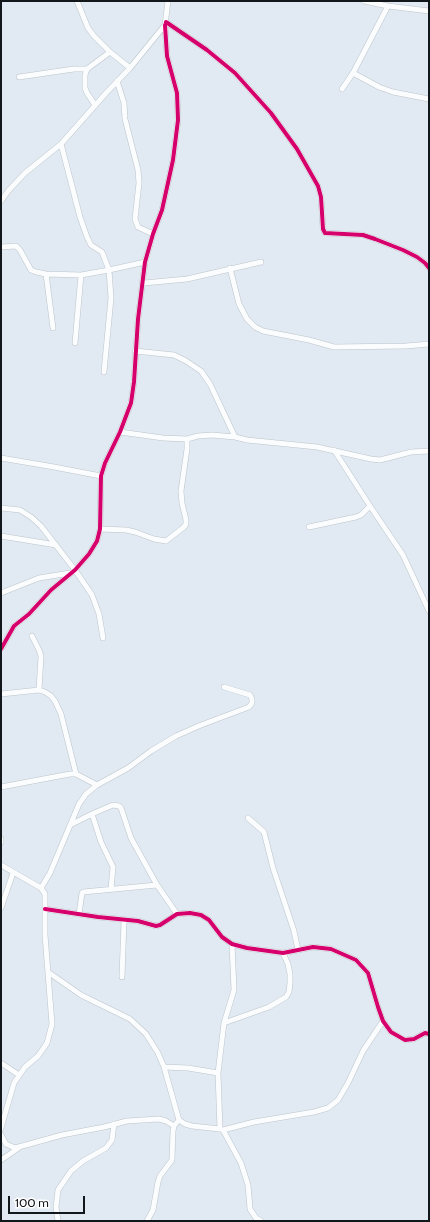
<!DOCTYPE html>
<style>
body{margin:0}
#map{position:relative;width:430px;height:1222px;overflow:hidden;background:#e1eaf2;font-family:Cabin,sans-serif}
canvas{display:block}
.frame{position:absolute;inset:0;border:2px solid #12171c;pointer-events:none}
.scale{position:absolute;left:8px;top:1196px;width:77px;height:18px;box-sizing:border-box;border:2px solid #12171c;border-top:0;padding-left:5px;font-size:12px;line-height:14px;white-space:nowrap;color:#12171c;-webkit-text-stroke:3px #fff;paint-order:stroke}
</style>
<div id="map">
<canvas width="430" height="1222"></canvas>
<div class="frame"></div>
<div class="scale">100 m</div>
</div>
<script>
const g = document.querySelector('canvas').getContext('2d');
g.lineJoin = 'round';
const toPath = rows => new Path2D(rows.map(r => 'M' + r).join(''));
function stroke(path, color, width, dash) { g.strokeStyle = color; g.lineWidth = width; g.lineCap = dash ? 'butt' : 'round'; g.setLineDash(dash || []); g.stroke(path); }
const minor = toPath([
 [77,1,88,28,94,36,110,52,130,68],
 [364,1,388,6,429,11],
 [166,22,207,50,235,73,271,113,297,149,318,186,321,197,323,229,325,233,363,235,375,239,403,250,417,257,425,263,429,268],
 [353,73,379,87,393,92,429,99],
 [19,77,74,69,87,69],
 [117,81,124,103,125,119,138,170,139,183,135,219,138,227,153,234],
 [342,89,353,73,388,6],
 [95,105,87,93,85,88,85,75,87,69,110,52],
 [61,144,80,217,87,237,91,245,102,252,109,270,111,298,104,372],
 [1,201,9,190,25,173,61,144,106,93,130,68,165,25,168,1],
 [1,247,16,246,20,250,31,270,36,272,46,274,81,275,109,270,145,262],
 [230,268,239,304,247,319,255,327,263,331,309,340,334,347,406,346,429,344],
 [46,274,53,328],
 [144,283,187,279,261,262],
 [75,343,81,275],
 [135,351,174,355,186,361,201,371,210,384,235,437],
 [120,432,163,438,187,439,198,436,212,435,235,437,247,440,317,447,371,459,380,460,411,452,429,451],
 [334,450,370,506,403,555,429,611],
 [1,458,54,467,101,476],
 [1,508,20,510,31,517,41,526,75,570,92,595,99,614,103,638],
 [309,527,356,517,361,515,370,506],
 [100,529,126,530,135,532,154,539,166,541,184,527,186,524,186,520,182,503,181,491,187,449,187,439],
 [1,536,56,545],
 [1,593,39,578,70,573],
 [32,636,39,650,41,656,39,690],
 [1,649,14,626,29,614,51,590,75,570,89,554,97,541,100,529,101,476,105,463,120,432,131,403,134,382,138,319,145,262,153,234,162,210,173,160,178,120,177,93,167,56,165,25],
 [1,694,39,690,45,692,51,696,55,701,61,714,76,774],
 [1,787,70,774,76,774,97,785],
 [92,814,101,842,113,867,111,889],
 [248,818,264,832,273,868,294,931,298,950],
 [70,825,92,814,113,805,119,806,121,808,131,838,157,885,177,914],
 [1,839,1,842],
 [1,865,41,888,45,894,45,935,52,1024,47,1043,43,1049,38,1056,25,1067,14,1083,1,1128],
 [41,888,50,873,79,804,86,794,97,785,128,768,151,751,176,736,201,725,249,707,252,703,252,699,250,695,224,687],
 [1,908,13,873],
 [45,909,98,917,138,921,156,926,160,925,177,914,190,913,201,915,209,920,222,937,232,944,247,948,283,953,313,947,331,949,356,960,368,973,378,1007,383,1021,391,1032,405,1040,414,1039,425,1033,429,1034],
 [79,914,82,893,83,892,157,885],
 [48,972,81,995,130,1019,146,1034,158,1053,164,1067,179,1120,185,1124,192,1126,220,1129,223,1130,241,1163,248,1185,250,1209,256,1218,261,1221],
 [122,977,124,920],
 [224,1023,269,1007,286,997,289,992,290,983,290,974,288,964,283,953],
 [1,1063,19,1075],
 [164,1067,188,1068,218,1073],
 [220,1129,218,1073,224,1023,234,990,232,944],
 [223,1130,254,1122,314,1112,328,1108,338,1100,348,1083,363,1051,383,1021],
 [1,1135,6,1144,15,1148,62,1135,104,1127,127,1121,159,1119,166,1121,174,1126],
 [1,1160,20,1147],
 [58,1221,56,1207,58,1190,71,1171,83,1161,106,1148,112,1140,114,1124],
 [147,1221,153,1210,158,1182,160,1176,172,1160,173,1131,174,1126,179,1120]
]);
const cycleway = toPath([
 [166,22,207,50,235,73,271,113,297,149,318,186,321,197,323,229,325,233,363,235,375,239,403,250,417,257,425,263,429,268],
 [1,649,14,626,29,614,51,590,75,570,89,554,97,541,100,529,101,476,105,463,120,432,131,403,134,382,138,319,145,262,153,234,162,210,173,160,178,120,177,93,167,56,165,25],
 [45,909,98,917,138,921,156,926,160,925,177,914,190,913,201,915,209,920,222,937,232,944,247,948,283,953,313,947,331,949,356,960,368,973,378,1007,383,1021,391,1032,405,1040,414,1039,425,1033,429,1034]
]);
stroke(minor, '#bdc4ca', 6);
stroke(minor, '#fafcfd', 5);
stroke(cycleway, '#d6006c', 4);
</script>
